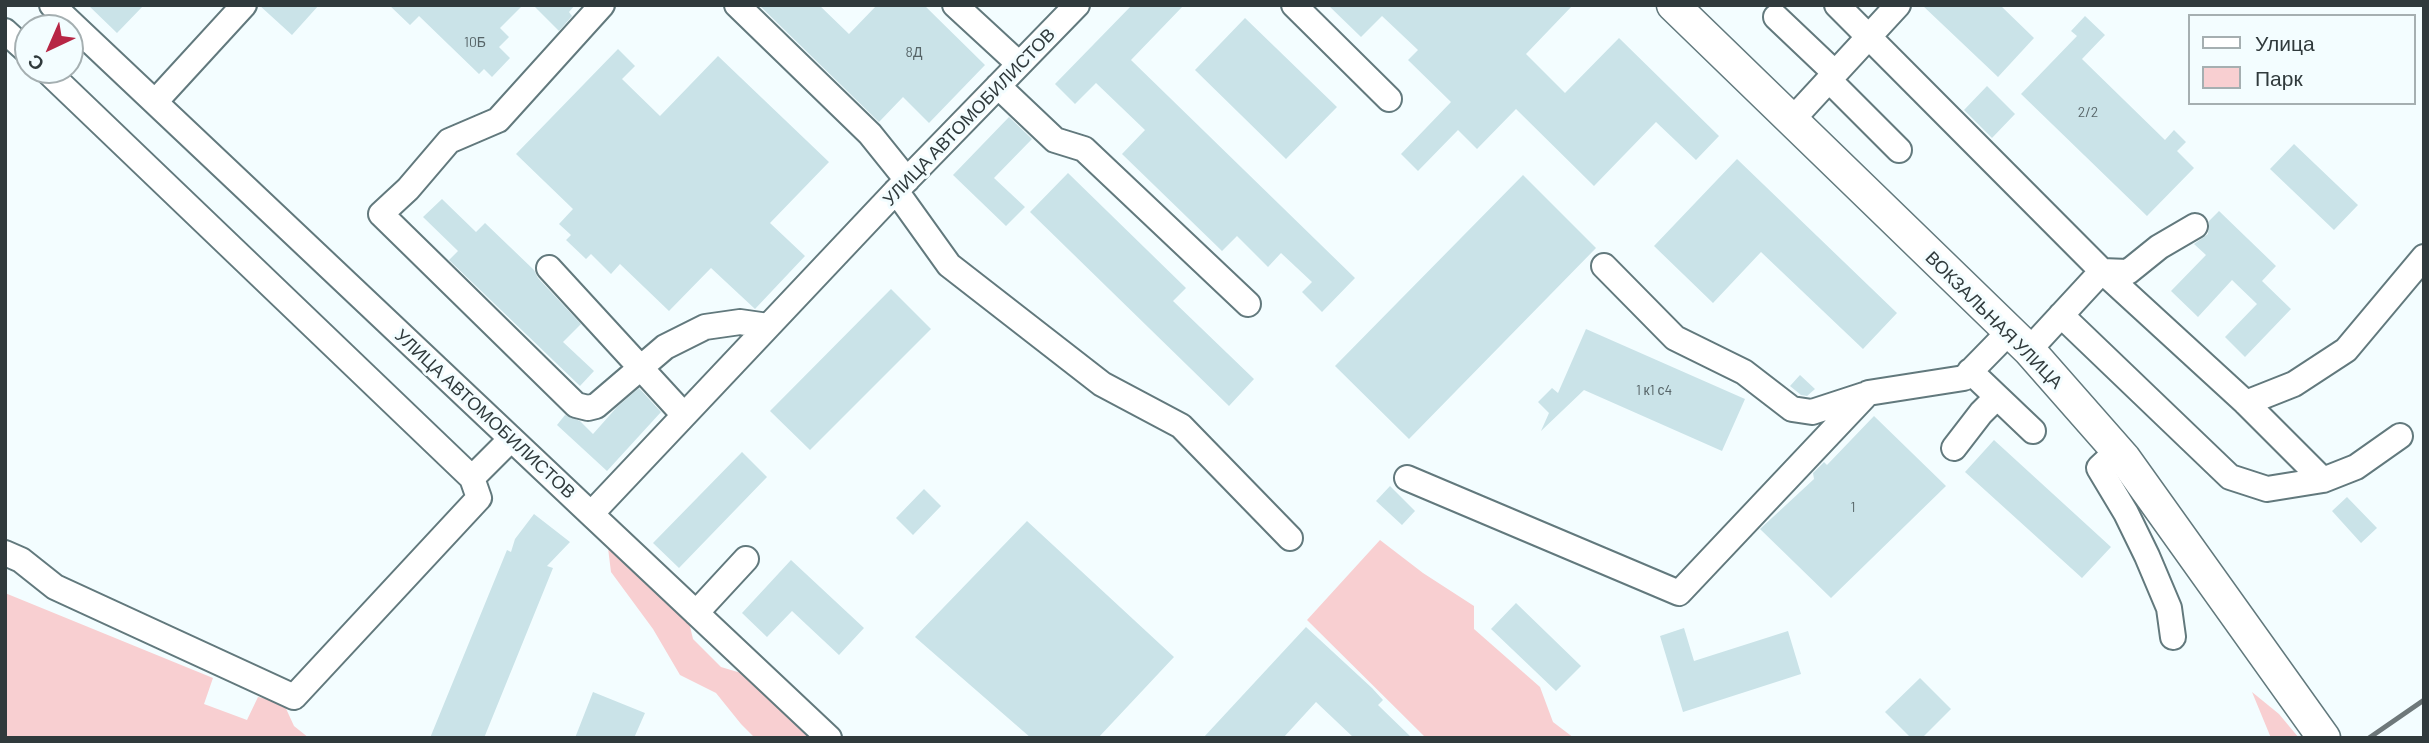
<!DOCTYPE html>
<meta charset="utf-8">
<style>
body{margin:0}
#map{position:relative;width:2429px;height:743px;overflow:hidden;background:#f3fdff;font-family:Barlow,sans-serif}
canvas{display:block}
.frame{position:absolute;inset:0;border:7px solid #303a3c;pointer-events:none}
.legend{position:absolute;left:2188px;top:14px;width:228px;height:91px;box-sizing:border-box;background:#f3fdff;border:2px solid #a5afb1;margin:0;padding:9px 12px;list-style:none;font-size:21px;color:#303a3c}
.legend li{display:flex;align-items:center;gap:14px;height:35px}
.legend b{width:35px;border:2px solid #a5afb1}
.north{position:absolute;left:14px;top:14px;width:70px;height:70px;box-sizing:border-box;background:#f3fdff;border:2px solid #a5afb1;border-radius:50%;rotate:224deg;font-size:19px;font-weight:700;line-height:28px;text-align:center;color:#303a3c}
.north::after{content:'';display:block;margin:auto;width:24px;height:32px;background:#b72645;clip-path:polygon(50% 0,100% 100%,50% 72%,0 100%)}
</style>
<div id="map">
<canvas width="2429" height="743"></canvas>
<div class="frame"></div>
<ul class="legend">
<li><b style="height:9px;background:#fff"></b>Улица</li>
<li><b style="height:19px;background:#f8cfd1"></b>Парк</li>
</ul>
<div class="north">С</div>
</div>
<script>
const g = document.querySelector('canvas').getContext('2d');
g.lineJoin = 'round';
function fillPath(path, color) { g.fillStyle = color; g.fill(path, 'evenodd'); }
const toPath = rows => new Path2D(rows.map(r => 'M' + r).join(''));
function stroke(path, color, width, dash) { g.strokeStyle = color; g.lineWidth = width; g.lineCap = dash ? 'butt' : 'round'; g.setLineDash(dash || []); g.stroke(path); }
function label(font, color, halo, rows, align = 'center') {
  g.font = font + ' Barlow,sans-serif'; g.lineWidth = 6; g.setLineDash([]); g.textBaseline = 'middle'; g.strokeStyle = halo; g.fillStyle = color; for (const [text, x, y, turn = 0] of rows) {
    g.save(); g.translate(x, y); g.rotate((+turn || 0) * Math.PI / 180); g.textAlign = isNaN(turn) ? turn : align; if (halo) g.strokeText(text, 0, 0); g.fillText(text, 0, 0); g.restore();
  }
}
const green = toPath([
 [1380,540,1423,573,1474,606,1474,629,1540,687,1553,722,1574,738,1426,738,1307,620],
 [608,548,688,618,693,639,721,667,751,676,816,738,755,738,741,724,716,693,680,675,653,629,611,572],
 [5,593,213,678,204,704,247,720,258,697,283,702,294,726,309,738,5,738],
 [2252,692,2279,714,2299,738,2271,738]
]);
const building = toPath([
 [88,5,144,5,117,33],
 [259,5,319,5,292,35],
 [389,5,523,5,500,28,509,37,499,47,510,58,492,77,484,69,479,74,419,16,410,25],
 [533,5,575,5,569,12,572,16,559,31],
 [759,5,819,5,849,34,877,5,924,5,985,65,929,123,903,97,879,122],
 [1132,5,1184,5,1131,60,1355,278,1322,312,1302,292,1312,282,1281,253,1268,267,1237,236,1222,251,1122,154,1145,130,1096,83,1075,104,1055,84],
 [1328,5,1573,5,1526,54,1565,93,1619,38,1719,136,1696,160,1656,122,1594,186,1516,109,1477,149,1458,130,1418,171,1401,154,1451,102,1408,60,1418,50,1382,16,1361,37],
 [1922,5,2000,5,2034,38,1998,77],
 [2085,16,2105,35,2082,59,2165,140,2174,130,2186,142,2177,151,2194,168,2147,216,2021,94,2077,36,2071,31],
 [1245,18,1337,107,1286,159,1195,70],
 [618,49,635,66,622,79,660,116,718,56,829,162,770,223,805,256,755,309,711,268,669,311,620,264,611,274,591,254,586,259,566,240,571,235,559,224,573,209,516,154],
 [1987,86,2015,114,1992,138,1964,110],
 [1009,117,1032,139,994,178,1025,207,1006,226,953,175],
 [2294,144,2358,205,2334,230,2270,169],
 [1737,159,1897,313,1863,349,1761,252,1713,303,1654,246],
 [1068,173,1186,288,1173,301,1254,379,1229,406,1030,212],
 [1523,175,1596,248,1409,439,1335,366],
 [442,199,476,232,485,223,534,270,538,278,581,324,563,342,594,371,580,386,449,260,458,251,423,217],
 [2219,211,2276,266,2262,281,2291,309,2245,357,2225,337,2257,304,2232,280,2198,317,2171,291,2206,255,2194,244,2208,234,2209,221],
 [891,289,931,329,810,450,770,411],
 [1586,329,1745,399,1722,451,1584,390,1541,431,1549,413,1538,402,1552,388,1558,393],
 [1800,375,1815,389,1807,396,1801,395,1790,386],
 [639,388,661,412,607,471,557,425,565,415,580,421,593,434,617,407],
 [1874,416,1946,486,1831,598,1760,529,1814,479,1813,473,1824,462,1827,465],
 [1994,440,2111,547,2082,578,1965,472],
 [742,452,767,477,679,568,653,543],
 [1390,486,1415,511,1402,525,1376,501],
 [924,489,941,506,913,535,896,518],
 [2347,497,2377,528,2361,543,2332,511],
 [534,514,570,542,547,566,553,568,484,738,430,738,507,550,511,552,515,539],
 [1027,521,1174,657,1098,738,1031,738,915,637],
 [791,560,864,628,839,655,792,611,767,637,742,613],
 [1516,603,1581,666,1556,691,1491,629],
 [1306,627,1372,688,1383,700,1378,705,1412,738,1354,738,1316,702,1283,738,1203,738],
 [1684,628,1694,661,1788,631,1801,674,1683,712,1660,636],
 [1920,678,1951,709,1922,738,1911,738,1885,712],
 [593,692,645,713,634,738,575,738]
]);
const minor = toPath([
 [52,5,591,514,896,191,1077,5],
 [602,5,498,120,449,141,408,189,381,214,576,405,588,408,596,406,665,347,705,327,740,322,768,326],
 [737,5,870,134,907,180],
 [955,5,1019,64],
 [1294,5,1389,99],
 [1837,5,2102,271,2246,403,2323,480],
 [1776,17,1835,73],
 [5,31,28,52],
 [1829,80,1899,150],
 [998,86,1055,140,1084,149,1248,304],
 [155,102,244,5],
 [1791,121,1898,5],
 [896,191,949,265,1102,384,1181,426,1290,538],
 [1604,266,1675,338,1744,372,1792,409,1812,412,1864,395],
 [549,268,684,415],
 [2061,315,2230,477,2267,489,2323,480,2356,467,2400,436],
 [2029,350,2102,271,2128,272,2159,247,2195,226],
 [1970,371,2033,431],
 [2246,403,2294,384,2346,350,2424,257],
 [1954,448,1981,413,1997,397],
 [2117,451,2099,468,2126,513,2147,556,2169,608,2173,637],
 [472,478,511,439],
 [1407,478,1679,593,1868,393,1964,378,2009,332],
 [591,514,829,738],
 [5,553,21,560,55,587,294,697,479,498,472,478,46,70],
 [696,613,746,559]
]);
const major = toPath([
 [1673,5,2029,350,2124,458,2324,738]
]);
const rail = toPath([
 [2369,738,2424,700]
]);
const numberNames = [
 ["10Б",475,42],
 ["8Д",914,52],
 ["2/2",2088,112],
 ["1 к1 с4",1654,390],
 ["1",1853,507]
];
const streetNames = [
 ["УЛИЦА АВТОМОБИЛИСТОВ",969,117,-46],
 ["ВОКЗАЛЬНАЯ УЛИЦА",1994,320,45],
 ["УЛИЦА АВТОМОБИЛИСТОВ",485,414,43]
];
fillPath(green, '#f8cfd1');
fillPath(building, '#cae3e8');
stroke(minor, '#62797d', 28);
stroke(major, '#62797d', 35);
stroke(minor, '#fff', 24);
stroke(major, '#fff', 32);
stroke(rail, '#6e787a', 5);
label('14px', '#566467', null, numberNames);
label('18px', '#303a3c', '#f3fdff', streetNames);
</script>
